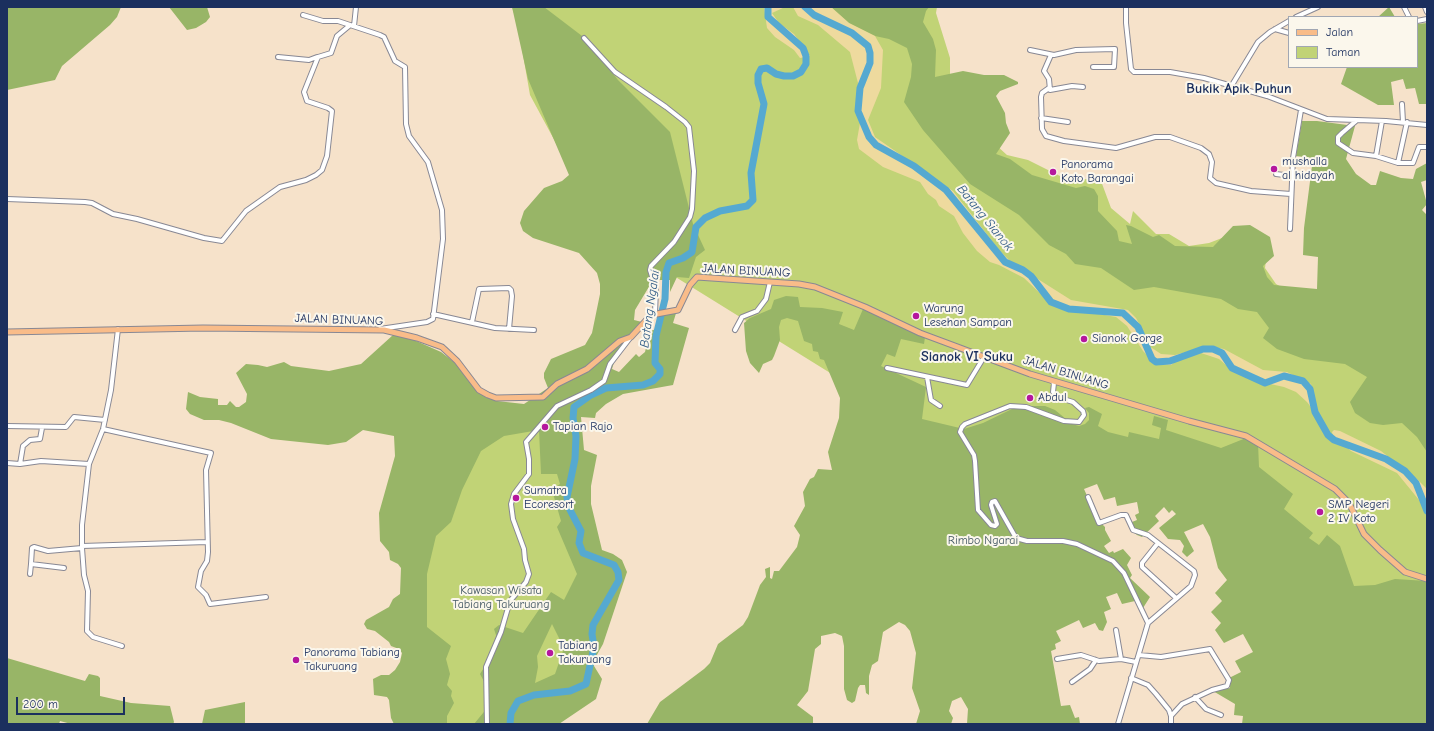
<!DOCTYPE html>
<style>
body{margin:0}
#map{position:relative;width:1434px;height:731px;overflow:hidden;background:#f6e2ca;font-family:"Comic Neue",sans-serif}
canvas{display:block}
.frame{position:absolute;inset:0;border:8px solid #1b2f5e;pointer-events:none}
.legend{position:absolute;left:1288px;top:16px;width:130px;height:52px;box-sizing:border-box;background:#fbf7ec;border:1px solid #a1a7b3;margin:0;padding:5px 7px;list-style:none;font-size:12px;color:#1b2f5e}
.legend li{display:flex;align-items:center;gap:8px;height:20px}
.legend b{width:20px;border:1px solid #a1a7b3}
.scale{position:absolute;left:16px;top:697px;width:109px;height:18px;box-sizing:border-box;border:2px solid #1b2f5e;border-top:0;padding-left:5px;font-size:12px;line-height:14px;white-space:nowrap;color:#1b2f5e;-webkit-text-stroke:3px #fbf7ec;paint-order:stroke}
</style>
<div id="map">
<canvas width="1434" height="731"></canvas>
<div class="frame"></div>
<ul class="legend">
<li><b style="height:5px;background:#f9bc89"></b>Jalan</li>
<li><b style="height:11px;background:#c1d376"></b>Taman</li>
</ul>
<div class="scale">200 m</div>
</div>
<script>
const g = document.querySelector('canvas').getContext('2d');
g.lineJoin = 'round';
function fillPath(path, color) { g.fillStyle = color; g.fill(path, 'evenodd'); }
const toPath = rows => new Path2D(rows.map(r => 'M' + r).join(''));
function stroke(path, color, width, dash) { g.strokeStyle = color; g.lineWidth = width; g.lineCap = dash ? 'butt' : 'round'; g.setLineDash(dash || []); g.stroke(path); }
function label(font, color, halo, rows, align = 'center') {
  g.font = font + ' "Comic Neue",sans-serif'; g.lineWidth = 4; g.setLineDash([]); g.textBaseline = 'middle'; g.strokeStyle = halo; g.fillStyle = color; for (const [text, x, y, turn = 0] of rows) {
    g.save(); g.translate(x, y); g.rotate((+turn || 0) * Math.PI / 180); g.textAlign = isNaN(turn) ? turn : align; if (halo) g.strokeText(text, 0, 0); g.fillText(text, 0, 0); g.restore();
  }
}
const green = toPath([
 [512,7,937,7,936,13,950,58,950,74,965,117,1007,155,1028,160,1060,176,1101,181,1111,208,1130,224,1133,211,1156,234,1169,234,1189,246,1209,243,1222,238,1268,245,1265,268,1276,284,1427,368,1427,673,1243,528,944,436,877,402,632,250,571,171,530,95,518,26],
 [549,399,576,532,589,647,505,724,426,724,412,581,446,474]
]);
const forest = toPath([
 [7,7,121,7,117,17,110,25,62,66,55,80,7,90],
 [169,7,207,7,210,17,206,22,196,28,187,30],
 [512,7,544,7,586,39,618,80,670,132,693,224,705,250,696,257,689,278,677,277,670,292,670,280,653,280,635,310,634,320,646,323,615,359,612,369,619,372,636,354,639,357,645,352,650,331,657,329,663,312,677,310,673,323,689,328,673,385,623,394,606,404,596,413,595,418,581,417,584,450,597,455,591,486,591,504,602,550,613,554,622,560,627,572,603,644,594,660,594,666,602,679,596,699,559,724,474,724,488,707,487,687,480,674,497,647,497,638,494,629,499,625,523,633,551,592,564,600,577,574,557,527,561,521,552,490,560,484,557,474,541,474,539,430,504,436,481,451,462,490,451,522,436,536,427,574,427,627,451,646,446,659,450,674,447,685,452,691,451,696,454,703,447,716,447,724,394,724,391,718,389,700,387,697,374,695,373,679,381,675,389,675,395,670,400,662,402,653,399,649,391,646,389,642,375,631,367,629,364,624,366,620,389,607,393,599,400,594,401,568,398,564,390,560,389,552,380,541,379,513,395,456,394,436,363,430,346,442,328,445,271,439,231,423,219,420,204,420,190,414,186,409,188,392,200,397,218,399,218,405,227,405,230,401,236,407,239,407,246,402,247,394,236,373,246,364,258,365,267,367,284,362,291,366,329,371,361,364,393,335,414,340,441,352,454,362,481,391,497,401,524,404,548,388,544,378,544,373,551,359,585,345,592,333,600,294,600,284,597,273,579,253,533,238,523,231,520,223,524,211,544,188,562,181,569,175,528,79],
 [552,624,562,644,563,651,555,674,535,683,538,667,537,656],
 [831,7,929,7,926,11,923,22,933,39,936,50,935,77,963,71,984,75,1004,75,1018,82,1018,84,1000,91,996,96,1005,113,1006,123,1010,133,996,154,1010,159,1032,175,1076,188,1085,186,1094,189,1098,196,1098,211,1117,231,1119,241,1132,244,1126,225,1131,226,1153,237,1159,235,1175,246,1213,247,1233,226,1250,225,1270,237,1274,256,1263,266,1267,277,1274,285,1317,289,1318,257,1303,255,1304,228,1313,158,1296,156,1302,121,1317,121,1355,126,1346,159,1356,174,1371,185,1376,185,1380,171,1401,178,1413,179,1416,169,1427,163,1427,180,1421,182,1427,204,1422,210,1427,215,1427,452,1417,437,1402,423,1383,425,1370,423,1355,413,1350,402,1367,377,1345,364,1304,359,1277,349,1263,338,1269,328,1257,312,1238,309,1221,299,1154,287,1134,290,1101,268,1075,264,1066,254,1049,245,1019,215,970,184,923,130,904,102,911,77,912,64,907,48,889,39,875,36,849,23],
 [1389,7,1395,17,1378,17],
 [1427,23,1427,104,1419,104,1415,88,1406,89,1403,79,1391,82,1394,105,1378,105,1341,84,1347,67,1417,67,1417,24],
 [786,296,798,297,800,307,822,308,843,312,839,324,854,330,863,309,925,337,924,344,901,339,895,357,887,354,881,366,926,387,922,419,964,429,983,423,1012,409,1027,406,1045,406,1055,410,1072,424,1079,426,1085,424,1089,420,1089,413,1085,408,1089,407,1102,414,1098,426,1108,432,1128,437,1129,432,1159,439,1161,428,1152,425,1154,416,1168,420,1166,430,1221,448,1246,438,1258,443,1259,467,1293,494,1284,509,1313,533,1309,538,1319,545,1327,535,1340,546,1354,586,1375,585,1395,579,1427,581,1427,724,1242,724,1243,716,1234,715,1235,704,1213,691,1230,688,1229,678,1241,672,1235,661,1253,652,1243,634,1224,643,1215,630,1221,623,1211,612,1222,601,1215,593,1227,580,1218,568,1210,537,1203,524,1184,532,1194,551,1187,557,1182,552,1184,546,1180,540,1168,539,1159,528,1176,514,1172,510,1169,513,1164,507,1155,516,1159,521,1142,537,1137,535,1132,531,1132,522,1137,520,1135,515,1139,513,1137,502,1117,506,1115,497,1104,500,1097,484,1084,489,1088,498,1090,497,1100,522,1105,527,1105,530,1111,541,1104,546,1109,553,1113,551,1114,553,1123,549,1131,558,1127,565,1132,575,1130,578,1150,597,1143,608,1135,601,1122,604,1117,593,1106,597,1111,609,1104,612,1107,622,1103,631,1099,630,1095,623,1083,628,1079,620,1056,631,1061,641,1055,644,1056,649,1051,651,1061,706,1070,705,1075,718,1079,717,1080,724,967,724,968,709,961,697,952,701,949,711,953,718,951,724,916,724,920,711,912,688,916,653,910,631,905,625,899,622,883,632,878,661,872,665,869,676,869,695,866,693,865,685,860,685,858,688,855,701,852,703,847,700,844,689,844,646,842,636,835,633,821,636,821,644,815,649,808,691,797,705,813,717,813,724,647,724,660,702,704,669,710,663,718,644,743,625,748,617,760,585,766,577,765,569,770,567,770,578,772,579,774,571,779,571,797,547,800,535,794,526,805,506,803,492,810,479,814,477,818,469,832,470,828,452,839,418,840,398,824,360,820,359,818,352,813,351,812,344,804,341,798,321,787,318,781,320,779,327,780,340,774,356,772,360,763,364,759,373,750,363,746,351,744,323,750,318,771,309,774,300],
 [7,658,85,681,89,674,98,676,100,678,100,696,131,703,170,706,174,722,173,724,71,724,60,721,59,724,7,724],
 [245,702,245,724,202,724,205,710]
]);
const sand = toPath([
 [764,7,785,7,772,13,779,23,794,34,810,56,800,58,794,50,775,37,767,28],
 [793,7,831,7,849,23,875,36,883,50,881,88,868,120,875,137,953,191,1000,251,1011,262,1071,300,1128,310,1136,318,1147,338,1149,346,1161,354,1175,355,1208,346,1224,349,1263,370,1287,372,1311,384,1315,403,1323,423,1307,402,1296,392,1284,387,1252,380,1234,372,1219,359,1201,353,1180,358,1171,365,1156,364,1143,351,1127,326,1116,317,1059,307,1048,301,1024,278,999,265,990,262,977,251,963,233,954,216,939,206,936,200,928,194,920,182,883,167,859,149,857,140,860,123,858,83,850,52,818,25,798,16],
 [1334,430,1340,431,1381,451,1418,480,1427,489,1427,515,1419,500,1397,473,1351,451,1333,436,1332,432]
]);
const river = toPath([
 [805,7,814,15,852,33,868,46,870,53,870,63,860,88,858,111,869,137,876,145,914,166,946,190,1005,262,1023,270,1031,276,1051,302,1069,309,1123,313,1138,327,1152,359,1156,362,1170,361,1203,349,1213,349,1222,353,1232,368,1265,383,1284,376,1303,381,1310,389,1315,412,1328,435,1334,440,1386,459,1405,471,1416,483,1427,511],
 [510,724,511,713,518,701,534,695,570,691,586,684,594,647,592,634,593,625,619,580,618,572,614,565,583,553,579,543,581,531,569,508,567,497,575,459,576,436,573,418,574,407,591,395,606,388,643,385,653,381,660,374,660,369,655,363,656,336,665,299,666,272,669,263,683,258,692,252,696,227,705,218,720,211,747,206,753,200,751,173,764,104,758,83,758,75,761,69,767,68,776,74,784,76,793,76,801,72,806,64,806,56,803,48,768,17,768,7]
]);
const minor = toPath([
 [1126,7,1126,23,1131,69,1134,72,1170,72,1204,78,1267,96,1327,119,1386,121,1427,125],
 [1404,7,1409,17],
 [1425,7,1427,12],
 [303,15,323,21,338,21,380,35,384,37,395,61,405,67,406,124,409,136,428,162,442,210,443,239,433,319,427,322,380,329],
 [1296,17,1318,7],
 [1417,21,1427,19],
 [354,26,356,7],
 [1275,29,1289,33],
 [584,38,615,72,666,107,685,122,689,127,694,171,692,209,690,217,674,242,651,266,650,270,656,290,655,313],
 [1030,50,1054,55,1076,50,1115,49,1114,67,1093,67],
 [1051,55,1044,71,1049,79,1050,90,1072,86,1083,87],
 [278,57,309,60,317,57],
 [1232,85,1258,42,1270,32,1289,21],
 [1049,88,1042,93,1041,97,1042,129,1046,136,1064,141,1116,148,1155,137,1170,137,1201,148,1209,154,1212,162,1210,178,1216,183,1251,191,1291,194],
 [1402,104,1403,122],
 [1041,118,1068,122],
 [1356,121,1342,133,1338,137,1338,143,1353,153,1376,156],
 [1382,121,1376,156,1398,163,1413,163,1419,147,1427,147],
 [1398,163,1407,122],
 [1276,174,1292,176],
 [7,199,85,202,92,203,113,214,137,219,204,238,222,241,246,211,280,187,306,180,316,175,322,170,327,156,332,111,328,108,307,101,304,92,318,57,331,53,337,36,349,26],
 [1290,229,1293,158,1301,110],
 [433,314,495,328,534,330],
 [472,322,479,289,509,288,511,290,512,296,509,329],
 [118,329,111,390,103,429,89,464,82,525,82,548,84,575,88,591,87,631,93,637,122,646],
 [735,330,742,317,757,311,766,299,770,282],
 [887,368,967,385,984,357],
 [927,377,931,400,940,406],
 [1051,380,1054,383,1053,392,1060,398,1073,402,1083,411,1084,415,1079,422,1064,421,1026,407,1010,406,965,424,962,427,960,432,974,455,975,461,978,510,991,525,995,526,997,524,991,505,992,502,995,501,1016,538,1027,541,1063,541,1077,544,1113,561,1124,573,1148,623,1118,724],
 [7,426,66,427,74,417,105,420],
 [103,429,211,453,206,470,208,552,207,561,201,571,198,587,206,595,210,604,266,597],
 [7,463,20,464,41,461,89,464],
 [20,464,23,446,30,440,40,439,42,428],
 [1088,497,1099,523,1121,515,1126,515,1133,530,1148,535,1194,571,1195,575,1191,586,1148,623],
 [1158,543,1142,563,1142,567,1176,598],
 [82,546,207,542],
 [31,564,32,548,34,547,48,551,82,548],
 [30,574,31,564,64,568],
 [1116,630,1121,659],
 [1139,655,1161,657,1210,649,1229,680,1227,686,1212,690,1182,704,1171,716],
 [1057,659,1081,655,1099,661,1121,659,1136,662],
 [1131,678,1148,685,1156,694,1169,710,1171,716,1171,724],
 [1072,682,1090,669,1096,660],
 [1195,697,1206,709,1221,715],
 [487,724,486,667,501,632,510,601,526,582,529,574,525,560,524,549,513,519,511,504,514,494,529,474,529,459,526,442,557,406,591,390,604,381,610,364,630,338]
]);
const major = toPath([
 [7,332,203,328,384,330,417,338,442,347,457,361,479,390,488,395,496,398,543,397,557,384,587,369,620,341,631,337,651,315,678,310,690,285,697,277,799,284,815,287,865,307,920,333,1030,374,1189,421,1246,436,1335,489,1349,503,1364,534,1380,550,1405,572,1427,579]
]);
const markers = [
 [1274,169,4,"#b5179e"],
 [1053,172,4,"#b5179e"],
 [916,316,4,"#b5179e"],
 [1084,339,4,"#b5179e"],
 [1030,398,4,"#b5179e"],
 [545,427,4,"#b5179e"],
 [516,498,4,"#b5179e"],
 [1320,512,4,"#b5179e"],
 [550,653,4,"#b5179e"],
 [296,660,4,"#b5179e"]
];
const poiNames = [
 ["mushalla",1282,162],
 ["al hidayah",1282,176],
 ["Panorama",1061,165],
 ["Koto Barangai",1061,179],
 ["Warung",924,309],
 ["Lesehan Sampan",924,323],
 ["Sianok Gorge",1092,339],
 ["Abdul",1038,398],
 ["Tapian Rajo",553,427],
 ["Sumatra",524,491],
 ["Ecoresort",524,505],
 ["SMP Negeri",1328,505],
 ["2 IV Koto",1328,519],
 ["Tabiang",558,646],
 ["Takuruang",558,660],
 ["Panorama Tabiang",304,653],
 ["Takuruang",304,667]
];
const streetNames = [
 ["JALAN BINUANG",746,271,3],
 ["JALAN BINUANG",339,320,2],
 ["JALAN BINUANG",1066,373,17]
];
const parkNames = [
 ["Rimbo Ngarai",983,541],
 ["Kawasan Wisata",501,591],
 ["Tabiang Takuruang",501,605]
];
const waterNames = [
 ["Batang Sianok",985,218,51],
 ["Batang Ngalai",650,309,-82]
];
const quarterNames = [
 ["Bukik Apik Puhun",1239,89],
 ["Sianok VI Suku",967,357]
];
fillPath(green, '#c1d376');
fillPath(forest, '#98b567');
fillPath(sand, '#eeda9e');
stroke(river, '#55a9d1', 7);
stroke(minor, '#888894', 6);
stroke(major, '#888894', 7);
stroke(minor, '#fff', 4);
stroke(major, '#f9bc89', 5);
for (const [x, y, r, color] of markers) { const dot = new Path2D(); dot.arc(x, y, r, 0, 2 * Math.PI); g.fillStyle = color; g.fill(dot); stroke(dot, '#fbf7ec', 1.5); }
label('12px', '#1b2f5e', '#fbf7ec', poiNames, 'left');
label('12px', '#1b2f5e', '#fbf7ec', streetNames);
label('12px', '#445864', '#fbf7ec', parkNames);
label('italic 13px', '#2f5a86', '#fbf7ec', waterNames);
label('bold 14px', '#1b2f5e', '#fbf7ec', quarterNames);
</script>
